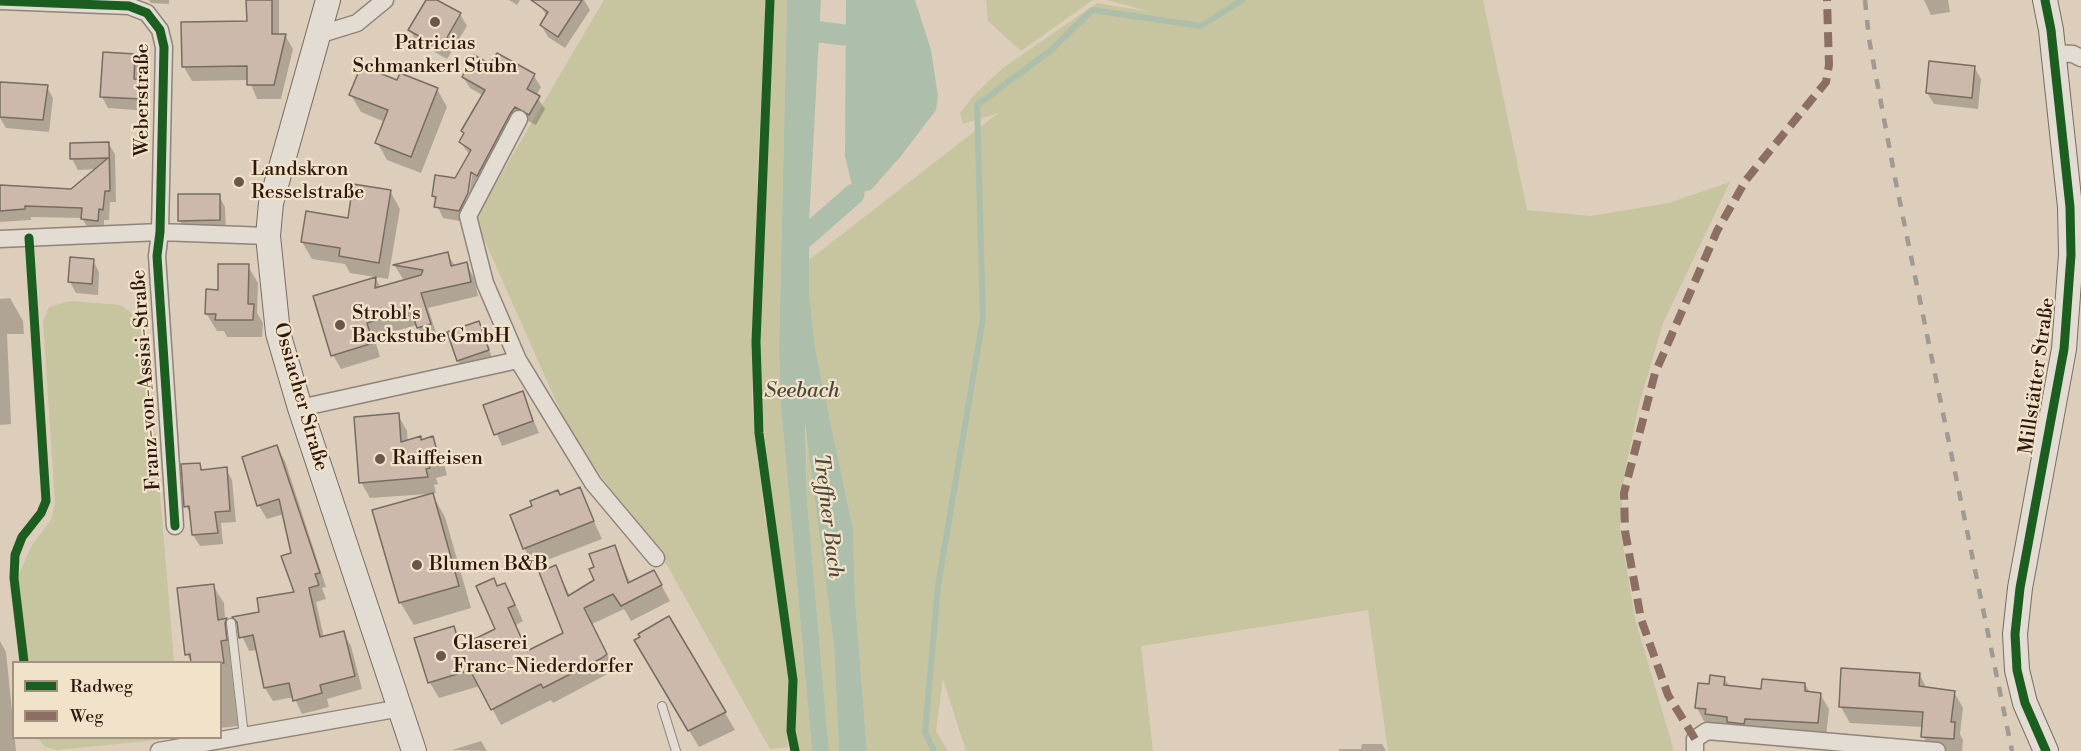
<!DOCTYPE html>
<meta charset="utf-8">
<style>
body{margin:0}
#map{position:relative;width:2081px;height:751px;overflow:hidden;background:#dcceba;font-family:"Libre Bodoni",serif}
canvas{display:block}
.legend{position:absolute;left:12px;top:661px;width:210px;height:78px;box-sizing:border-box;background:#f1e2ca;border:2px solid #a3917f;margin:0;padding:8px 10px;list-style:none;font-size:18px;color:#2e170e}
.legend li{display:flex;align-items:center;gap:12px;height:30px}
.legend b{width:30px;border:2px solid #a3917f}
</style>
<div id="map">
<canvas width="2081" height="751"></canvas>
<ul class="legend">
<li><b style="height:8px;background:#1b5e20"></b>Radweg</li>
<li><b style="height:8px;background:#8d6e63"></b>Weg</li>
</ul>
</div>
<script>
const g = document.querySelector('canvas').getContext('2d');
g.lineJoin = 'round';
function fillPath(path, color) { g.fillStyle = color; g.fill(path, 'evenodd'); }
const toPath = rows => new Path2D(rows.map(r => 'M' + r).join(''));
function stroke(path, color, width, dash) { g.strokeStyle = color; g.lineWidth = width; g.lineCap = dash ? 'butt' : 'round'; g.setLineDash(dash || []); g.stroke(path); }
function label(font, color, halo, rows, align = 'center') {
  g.font = font + ' "Libre Bodoni",serif'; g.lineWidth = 4.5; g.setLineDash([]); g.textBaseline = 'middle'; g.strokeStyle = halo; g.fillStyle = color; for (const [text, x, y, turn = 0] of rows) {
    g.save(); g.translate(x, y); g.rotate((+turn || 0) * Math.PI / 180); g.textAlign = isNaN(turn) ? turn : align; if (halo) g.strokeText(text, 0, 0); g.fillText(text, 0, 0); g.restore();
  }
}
const green = toPath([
 [604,0,766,0,758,157,752,404,765,522,774,523,759,378,762,224,774,0,787,0,779,350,781,407,812,751,799,751,795,742,795,728,786,725,788,747,770,749,667,565,572,437,475,219],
 [986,0,1093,0,1021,51,988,21],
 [1107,0,1483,0,1527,210,1591,216,1669,203,1730,182,1663,323,1639,405,1624,476,1620,528,1635,619,1674,751,1388,751,1368,610,1141,646,1153,751,966,751,943,679,936,731,948,751,867,751,855,599,853,529,815,348,809,291,809,260,998,113,963,124,960,113,975,94,1003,68,1097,3,1151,12],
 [70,301,120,305,141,319,147,338,174,662,28,662,18,576,32,545,51,520,55,503,43,321,49,307],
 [806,421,834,646,839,751,829,751,807,500],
 [38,738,176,738,57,750,45,747]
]);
const water = toPath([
 [787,0,821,0,809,223,809,291,815,348,853,529,855,599,867,751,839,751,834,646,805,422,807,500,829,751,812,751,781,407,779,350],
 [846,0,915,0,931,50,938,96,936,110,901,156,871,190,854,194,845,156]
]);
const shadow = toPath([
 [149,0,169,0,169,4,151,3],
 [248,0,279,0,279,35,285,35,293,49,281,99,257,99,249,80,192,81,184,67,248,22],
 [428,0,434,0,460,14,467,26,447,59,417,42,410,30],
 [509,0,520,0,517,5],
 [544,0,584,0,590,10,565,48,548,37,541,25,547,17,540,5],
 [1924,0,1948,0,1950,12,1931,15],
 [134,55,141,67,140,81,149,93,148,111,108,108,102,97],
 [491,66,534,76,541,87,536,96,545,109,536,125,522,118,465,222,443,218,433,196,456,179,470,155,460,142,465,135,463,131,484,96,470,88,463,77],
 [473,171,468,201,465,201,469,175],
 [1974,67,1981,79,1978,109,1934,104,1927,93],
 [398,82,437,89,447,107,421,173,387,160,377,142,385,122,361,112,351,95],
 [47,87,53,98,49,132,6,128,0,118,0,107],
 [108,143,115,154,116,202,110,202,109,220,104,220,104,231,89,230,82,218,31,217,31,220,0,222,0,187,71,191,97,169,78,170,72,159],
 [390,191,400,209,388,279,350,273,345,264,312,259,302,242,349,220],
 [219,196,225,207,226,231,187,232,180,221],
 [447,253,455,266,466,263,474,278,478,296,428,308,438,339,426,342,417,325,374,337,380,357,341,369,333,355,376,279,381,288,409,280,403,279,395,266],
 [93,260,99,272,98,295,76,293,70,282],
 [248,266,258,283,257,313,263,323,262,337,227,337,224,331,217,331,206,313,219,291],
 [10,298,23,321,24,334,7,334,11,424,0,425,0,299],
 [478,323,494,362,465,372,458,361],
 [522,393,539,433,502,446,485,406],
 [398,415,407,431,408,442,432,438,441,454,447,475,436,478,438,484,434,485,436,493,432,494,445,517,471,608,414,625,400,602,428,494,370,498,361,482],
 [277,447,285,461,326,587,322,588,326,599,316,602,324,638,343,633,351,646,362,689,327,699,329,707,302,714,294,697,273,701,265,688,257,650,249,651,234,618,260,613,296,593,292,554,284,514,267,519,259,506,243,458],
 [199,464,203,471,226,469,232,480,236,522,221,523,223,544,200,546,193,535,192,517,186,506],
 [579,489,602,539,534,565,524,548,560,496],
 [614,547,631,584,654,572,670,601,631,621,624,609,592,624,615,670,553,703,551,700,501,725,480,686,439,698,430,683,416,639,453,628,463,646,497,630,493,580,498,587,505,585,514,601,523,621,516,625,528,652,565,634,556,567,570,596,596,580,595,568],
 [213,586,224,603,225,620,236,636,236,658,230,658,238,726,220,728,220,662,191,662,187,654],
 [669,618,735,730,699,747,636,641],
 [0,641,6,652,16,751,0,751],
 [1919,674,1927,689,1954,692,1963,708,1960,734,1963,740,1962,751,1931,751,1923,736,1923,727,1850,723,1841,707],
 [1724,678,1730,687,1762,690,1805,684,1810,693,1820,694,1829,709,1826,737,1705,723,1697,708,1710,686],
 [481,741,487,751,452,750],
 [1362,744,1382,744,1386,751,1339,751,1339,749,1361,749]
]);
const stream = toPath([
 [934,751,925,732,938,586,983,318,977,105,1050,51,1092,10,1201,26,1242,0]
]);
const canal = toPath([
 [805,30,844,35],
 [797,244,854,194]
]);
const building = toPath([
 [246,0,272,0,272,34,286,34,274,85,247,85,247,66,182,67,181,22,247,21,246,0],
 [426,0,437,0,461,13,441,48,408,30,426,0],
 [531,0,582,0,558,37,540,25,548,12,531,0],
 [103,52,135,54,134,79,144,80,142,99,100,97,103,52],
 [497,53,535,74,527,89,540,96,529,115,515,107,510,114,477,176,471,172,468,193,459,211,434,207,436,197,432,196,435,175,455,178,471,150,459,142,464,133,461,131,485,90,462,77,474,55,490,64,497,53],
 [1929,61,1975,66,1972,98,1926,93,1929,61],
 [361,66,397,80,400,73,438,88,411,157,375,143,388,110,349,95,361,66],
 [0,82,48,85,43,120,0,117,0,82],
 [109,142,110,191,105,191,103,210,99,209,98,221,81,219,82,208,25,206,25,209,0,211,0,185,71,189,108,158,70,159,70,143,109,142],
 [353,184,391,190,379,263,339,256,340,248,301,242,306,211,348,218,353,184],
 [178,194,220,194,220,220,178,221,178,194],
 [448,252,451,266,467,262,471,282,421,293,431,324,417,328,411,310,367,323,373,343,331,356,313,296,376,277,375,288,421,275,423,270,393,265,448,252],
 [70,257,94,259,92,284,68,282,70,257],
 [218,264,249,264,248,304,254,304,253,320,215,320,216,314,205,314,206,289,218,290,218,264],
 [479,321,489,350,457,361,447,332,479,321],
 [523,391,533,421,494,435,483,405,523,391],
 [399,413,401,442,421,436,421,440,433,436,439,459,428,462,430,468,426,469,428,477,359,483,354,417,399,413],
 [277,445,320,573,315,574,319,585,309,588,320,637,344,631,355,676,320,685,322,693,293,701,289,683,264,688,253,635,239,638,237,622,232,617,259,612,257,598,294,592,281,556,291,553,279,499,257,506,242,457,277,445],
 [200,463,201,470,227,467,230,511,215,512,218,533,192,535,189,506,184,507,181,464,200,463],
 [580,487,594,521,523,549,510,515,532,506,530,501,558,490,560,495,580,487],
 [433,493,459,586,399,603,372,510,433,493],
 [615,545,628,583,654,570,662,585,621,606,613,594,584,608,607,654,602,658,543,688,541,684,491,710,470,670,428,683,414,638,454,626,460,646,495,629,476,586,494,578,497,586,505,583,515,605,508,608,527,651,563,633,539,572,556,565,568,596,594,580,589,569,594,567,589,554,615,545],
 [214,584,218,620,227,618,225,623,227,640,221,641,224,663,191,663,190,654,185,655,177,588,214,584],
 [669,616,726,712,688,731,634,640,640,637,638,634,669,616],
 [1841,668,1920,673,1919,686,1955,691,1951,722,1955,722,1954,739,1921,737,1923,712,1839,707,1841,668],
 [1710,675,1725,677,1724,685,1761,689,1762,679,1805,683,1805,691,1821,693,1818,723,1745,719,1744,724,1727,722,1727,717,1705,714,1706,709,1695,708,1698,683,1709,684,1710,675]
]);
const lane = toPath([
 [231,623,244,736],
 [662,706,676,751]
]);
const street = toPath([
 [0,1,129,6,147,13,160,30,164,47,160,232,157,256,175,526],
 [318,35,357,23,385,0],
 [2053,53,2073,54,2081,58],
 [519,119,468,216,485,283,518,360,593,483,656,558],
 [0,239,160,232,268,236],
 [300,408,518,360],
 [159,751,401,708],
 [1695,751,1695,739,1707,731,1937,751]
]);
const secondary = toPath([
 [328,0,271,203,268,236,278,333,300,408,414,751],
 [2045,0,2051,30,2070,207,2071,255,2064,349,2020,588,2015,634,2017,670,2025,703,2046,751]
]);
const rail = toPath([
 [1865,0,1869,39,1896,183,2012,751]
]);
const quiet = toPath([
 [1695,739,1668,695,1641,619,1625,531,1624,493,1655,373,1717,231,1746,180,1826,82,1829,65,1827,0]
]);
const cycleway = toPath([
 [770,0,756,342,759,433,793,680,791,731,795,751],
 [2045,0,2051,30,2070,207,2071,255,2064,349,2020,588,2015,634,2017,670,2025,703,2046,751],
 [0,1,129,6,147,13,160,30,164,47,160,232,157,256,175,526],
 [24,662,14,578,15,555,22,537,41,513,46,501,29,238]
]);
const markers = [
 [435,22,6,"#6b574a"],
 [239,182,6,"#6b574a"],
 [340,325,6,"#6b574a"],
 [380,459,6,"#6b574a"],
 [417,565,6,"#6b574a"],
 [441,656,6,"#6b574a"]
];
const poiNames = [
 ["Patricias",435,44,"center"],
 ["Schmankerl Stubn",435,67,"center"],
 ["Landskron",251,170],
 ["Resselstraße",251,193],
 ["Strobl's",352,314],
 ["Backstube GmbH",352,337],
 ["Raiffeisen",392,459],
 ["Blumen B&B",429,565],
 ["Glaserei",453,644],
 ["Franc-Niederdorfer",453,667]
];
const streetNames = [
 ["Weberstraße",143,100,-90],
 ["Millstätter Straße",2038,376,-82],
 ["Franz-von-Assisi-Straße",147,380,-94],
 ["Ossiacher Straße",300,397,74]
];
const waterNames = [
 ["Seebach",802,392],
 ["Treffner Bach",827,516,83]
];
fillPath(green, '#c7c4a0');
fillPath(water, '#adbfab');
fillPath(shadow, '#0003');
stroke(stream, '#adbfab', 6);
stroke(canal, '#adbfab', 21);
fillPath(building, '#ccb9ac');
stroke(building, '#776c61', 1.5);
stroke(lane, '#8f8479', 10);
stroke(street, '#8f8479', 19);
stroke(secondary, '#776c61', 26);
stroke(lane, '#e3dcd3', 8);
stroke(street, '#e3dcd3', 16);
stroke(secondary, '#e3dcd3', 24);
stroke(rail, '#a19a92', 4.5, [10, 10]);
stroke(quiet, '#8d6e63', 8, [15, 8]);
stroke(cycleway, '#1b5e20', 9);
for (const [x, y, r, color] of markers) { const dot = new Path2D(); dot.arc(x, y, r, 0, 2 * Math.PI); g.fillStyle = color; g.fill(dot); stroke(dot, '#f1e2ca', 2); }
label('20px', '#2e170e', '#f1e2ca', poiNames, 'left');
label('20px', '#2e170e', '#f1e2ca', streetNames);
label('italic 21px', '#4e473b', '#f1e2ca', waterNames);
</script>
